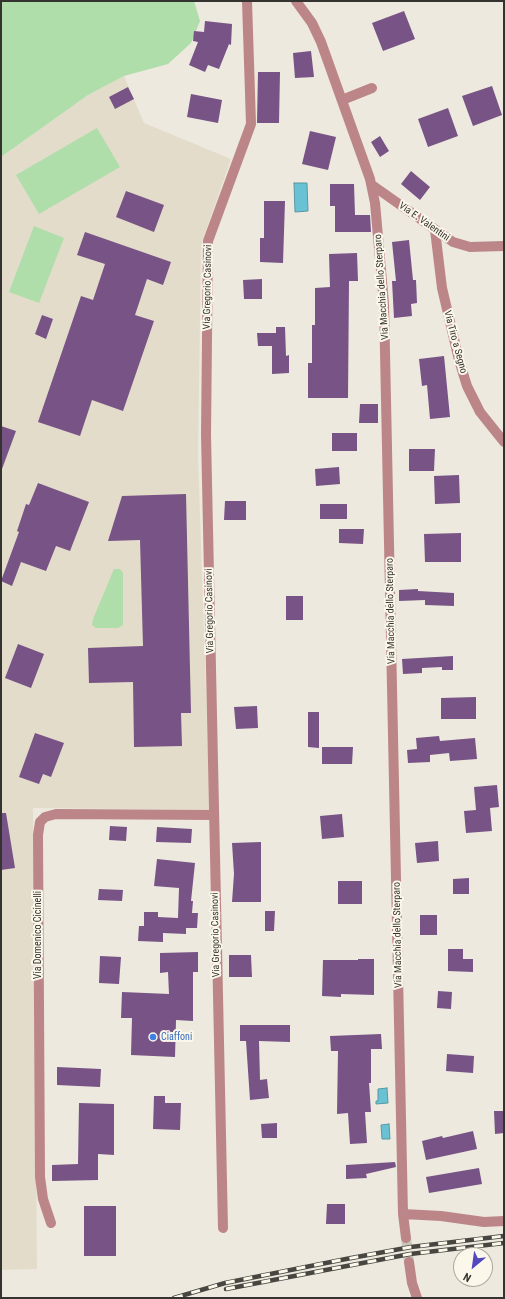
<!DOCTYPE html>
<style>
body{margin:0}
#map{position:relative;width:505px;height:1299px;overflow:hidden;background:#ede9de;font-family:"Roboto Condensed",sans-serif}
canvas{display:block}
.frame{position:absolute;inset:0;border:2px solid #35332f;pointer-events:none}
.north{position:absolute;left:453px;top:1247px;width:40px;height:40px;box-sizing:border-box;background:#fbf7eb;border:1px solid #aca9a0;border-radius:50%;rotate:209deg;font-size:11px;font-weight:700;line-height:16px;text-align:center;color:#35332f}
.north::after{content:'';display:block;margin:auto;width:14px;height:18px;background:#5148bf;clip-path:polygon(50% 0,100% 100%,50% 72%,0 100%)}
</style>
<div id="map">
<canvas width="505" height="1299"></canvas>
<div class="frame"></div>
<div class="north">N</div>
</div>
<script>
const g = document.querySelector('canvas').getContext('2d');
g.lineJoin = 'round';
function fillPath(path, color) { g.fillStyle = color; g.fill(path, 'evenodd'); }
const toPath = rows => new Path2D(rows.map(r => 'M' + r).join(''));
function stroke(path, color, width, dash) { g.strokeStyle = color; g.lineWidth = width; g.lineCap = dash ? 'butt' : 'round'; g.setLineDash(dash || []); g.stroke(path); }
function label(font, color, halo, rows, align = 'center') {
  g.font = font + ' "Roboto Condensed",sans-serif'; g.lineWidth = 4; g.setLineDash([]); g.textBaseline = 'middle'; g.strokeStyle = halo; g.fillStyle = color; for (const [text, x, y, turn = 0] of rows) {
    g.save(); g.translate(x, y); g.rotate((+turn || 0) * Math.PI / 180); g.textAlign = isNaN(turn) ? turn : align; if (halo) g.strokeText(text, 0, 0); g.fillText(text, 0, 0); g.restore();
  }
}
const built = toPath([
 [124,76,144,123,231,159,201,245,198,455,210,810,33,808,37,1269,1,1270,1,157,88,95]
]);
const green = toPath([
 [1,1,194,1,200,21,191,43,168,64,124,76,88,95,1,157],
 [97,128,120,167,39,214,16,175],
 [34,226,64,238,39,303,9,292],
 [114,569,120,569,123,573,123,625,118,628,96,628,92,625,93,619]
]);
const water = toPath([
 [294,183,307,183,308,211,295,212,294,183],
 [387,1088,388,1103,376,1104,376,1101,378,1101,378,1089,387,1088],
 [389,1124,390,1139,382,1139,381,1125,389,1124]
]);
const building = toPath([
 [404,11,415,39,383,51,372,23],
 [205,21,232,24,231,45,229,44,219,69,208,65,205,72,189,65,198,42,193,41,194,31,204,32],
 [311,51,314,77,295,78,293,53],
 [258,72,280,72,279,123,257,123],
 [492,86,502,115,473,126,462,96],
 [128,87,134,99,115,109,109,97],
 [191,94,222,100,218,123,187,117],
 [448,108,458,136,428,147,418,119],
 [310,131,336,137,328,170,302,164],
 [380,136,389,151,380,157,371,142],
 [411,171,430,187,420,200,401,184],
 [330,184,354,184,355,215,370,215,371,232,335,232,335,206,330,206],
 [126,191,164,205,154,232,116,217],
 [264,201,285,201,283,263,260,262,260,238,264,238],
 [85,232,171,262,163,285,147,279,135,315,154,321,123,411,92,400,80,436,38,422,81,296,93,300,105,264,77,255],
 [409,240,413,280,416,280,417,303,411,304,412,316,394,318,392,281,396,281,392,242],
 [357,253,358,281,349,281,348,398,308,398,308,363,312,363,312,325,315,325,315,288,330,287,329,254],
 [262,279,262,299,244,299,243,280],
 [42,315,53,319,46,339,35,334],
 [276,327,285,327,286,356,289,355,289,373,272,374,272,346,258,346,257,333,276,333],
 [444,356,450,417,430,419,427,385,422,386,419,359],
 [360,404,378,404,378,423,359,423],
 [1,426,16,431,2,469,1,469],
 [332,433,357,433,357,451,332,451],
 [409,449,435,449,434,471,409,471],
 [339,467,340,484,316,486,315,469],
 [459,475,460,503,435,504,434,476],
 [38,483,89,502,70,551,56,546,46,571,21,562,12,586,1,581,19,532,17,531,26,504,29,505],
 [186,494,191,713,181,713,182,746,134,747,133,682,89,683,88,648,143,646,140,540,108,541,122,496],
 [225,501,246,501,246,520,224,520],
 [320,504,347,504,347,519,320,519],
 [339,529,364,529,363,544,339,543],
 [461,533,461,562,425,562,424,534],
 [418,589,418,591,454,593,454,606,425,605,425,600,399,601,399,590],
 [286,596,303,596,303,620,286,620],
 [18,644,44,654,31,688,5,678],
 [453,656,453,670,442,670,442,667,422,668,422,673,403,674,402,659],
 [476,697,476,719,441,719,441,698],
 [257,706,258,728,236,729,234,707],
 [308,712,319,712,319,748,308,747],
 [35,733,64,743,51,777,43,774,39,784,19,777],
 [439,736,440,741,475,738,477,759,450,761,449,753,430,755,430,762,408,763,407,750,417,749,416,738],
 [322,747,353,747,352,764,322,764],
 [497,785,499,807,490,808,492,831,466,833,464,811,476,810,474,787],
 [1,813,6,813,15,868,1,870],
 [342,814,344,837,322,839,320,816],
 [110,826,127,827,126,841,109,840],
 [157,827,192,829,191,843,156,842],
 [438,841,439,861,417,863,415,843],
 [261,842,261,902,232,902,234,874,232,843],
 [157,859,195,863,191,901,193,901,192,913,198,913,197,928,186,928,186,934,163,933,163,942,138,941,139,926,144,926,144,912,158,912,158,917,178,918,179,888,154,886],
 [469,878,469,894,453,894,453,879],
 [338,881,362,881,362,904,338,904],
 [99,889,123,890,122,901,98,900],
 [265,911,275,911,274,931,265,931],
 [420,915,437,915,437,935,420,935],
 [448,949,463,949,463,959,473,959,473,972,448,971],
 [198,952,198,972,193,972,193,1021,176,1020,175,1057,131,1055,132,1018,121,1018,122,992,169,994,168,972,160,973,160,953],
 [229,955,251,955,252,977,229,977],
 [100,956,121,957,119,984,99,983],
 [358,959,374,959,374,995,341,994,341,997,322,996,323,960,358,960],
 [438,991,452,992,451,1009,437,1008],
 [240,1025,290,1025,290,1042,259,1041,260,1080,267,1079,269,1098,250,1100,246,1041,240,1041],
 [381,1034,382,1049,371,1049,371,1083,369,1083,371,1112,365,1112,367,1143,350,1144,348,1113,337,1114,338,1051,331,1051,330,1036],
 [447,1054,474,1056,473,1073,446,1071],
 [57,1067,101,1069,100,1087,57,1085],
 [154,1096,165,1096,165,1103,181,1103,180,1130,153,1129],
 [79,1103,114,1104,114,1155,98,1154,98,1180,52,1181,52,1165,78,1164],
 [494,1111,504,1111,504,1133,495,1134],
 [277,1123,277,1138,262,1138,261,1124],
 [473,1131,477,1149,426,1160,422,1141,442,1136,443,1138],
 [395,1162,396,1167,366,1174,367,1178,346,1179,346,1165],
 [479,1168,482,1184,429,1193,426,1177],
 [327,1204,345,1204,345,1224,326,1224],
 [84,1206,116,1206,116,1256,84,1256]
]);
const minorTunnel = toPath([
 [406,1238,409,1262]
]);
const minor = toPath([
 [296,1,312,23,321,42,370,179,375,203,384,304,403,1214,406,1238],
 [342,100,372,88],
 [372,185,453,242,470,247,504,246],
 [435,230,442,288,459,360,467,386,480,412,504,442],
 [403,1214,441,1216,484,1222,504,1221],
 [51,1223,43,1199,40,1177,38,835,40,822,45,817,56,814,214,815],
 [223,1228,206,435,208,241,251,124,247,1],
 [409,1262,412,1283,417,1298]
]);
const rail = toPath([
 [226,1289,410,1254,504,1243],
 [174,1298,225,1283,346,1259,411,1247,504,1236]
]);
const markers = [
 [153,1037,4,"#3f7fe0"]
];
const streetNames = [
 ["Via E. Valentini",424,222,35],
 ["Via Gregorio Casinovi",208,287,-89],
 ["Via Macchia dello Sterparo",382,287,-94],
 ["Via Tiro a Segno",455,342,75],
 ["Via Gregorio Casinovi",210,611,-91],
 ["Via Macchia dello Sterparo",391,611,-91],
 ["Via Domenico Cicinelli",38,935,-90],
 ["Via Gregorio Casinovi",216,935,-91],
 ["Via Macchia dello Sterparo",398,935,-91]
];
const shopNames = [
 ["Ciaffoni",161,1037]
];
fillPath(built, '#e3dcca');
fillPath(green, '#afdeaa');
fillPath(water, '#69c2d3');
stroke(water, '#5997a2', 1);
fillPath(building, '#775386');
stroke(minorTunnel, '#c8c5bb', 10, [10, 5]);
stroke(minor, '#bc8688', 10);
stroke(rail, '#484641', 4.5);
stroke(rail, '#fbf7eb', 3, [9]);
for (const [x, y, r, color] of markers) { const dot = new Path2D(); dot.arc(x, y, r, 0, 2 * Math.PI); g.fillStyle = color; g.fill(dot); stroke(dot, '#fbf7eb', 1.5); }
label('10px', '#35332f', '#fbf7eb', streetNames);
label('10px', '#366cbe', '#fbf7eb', shopNames, 'left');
</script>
